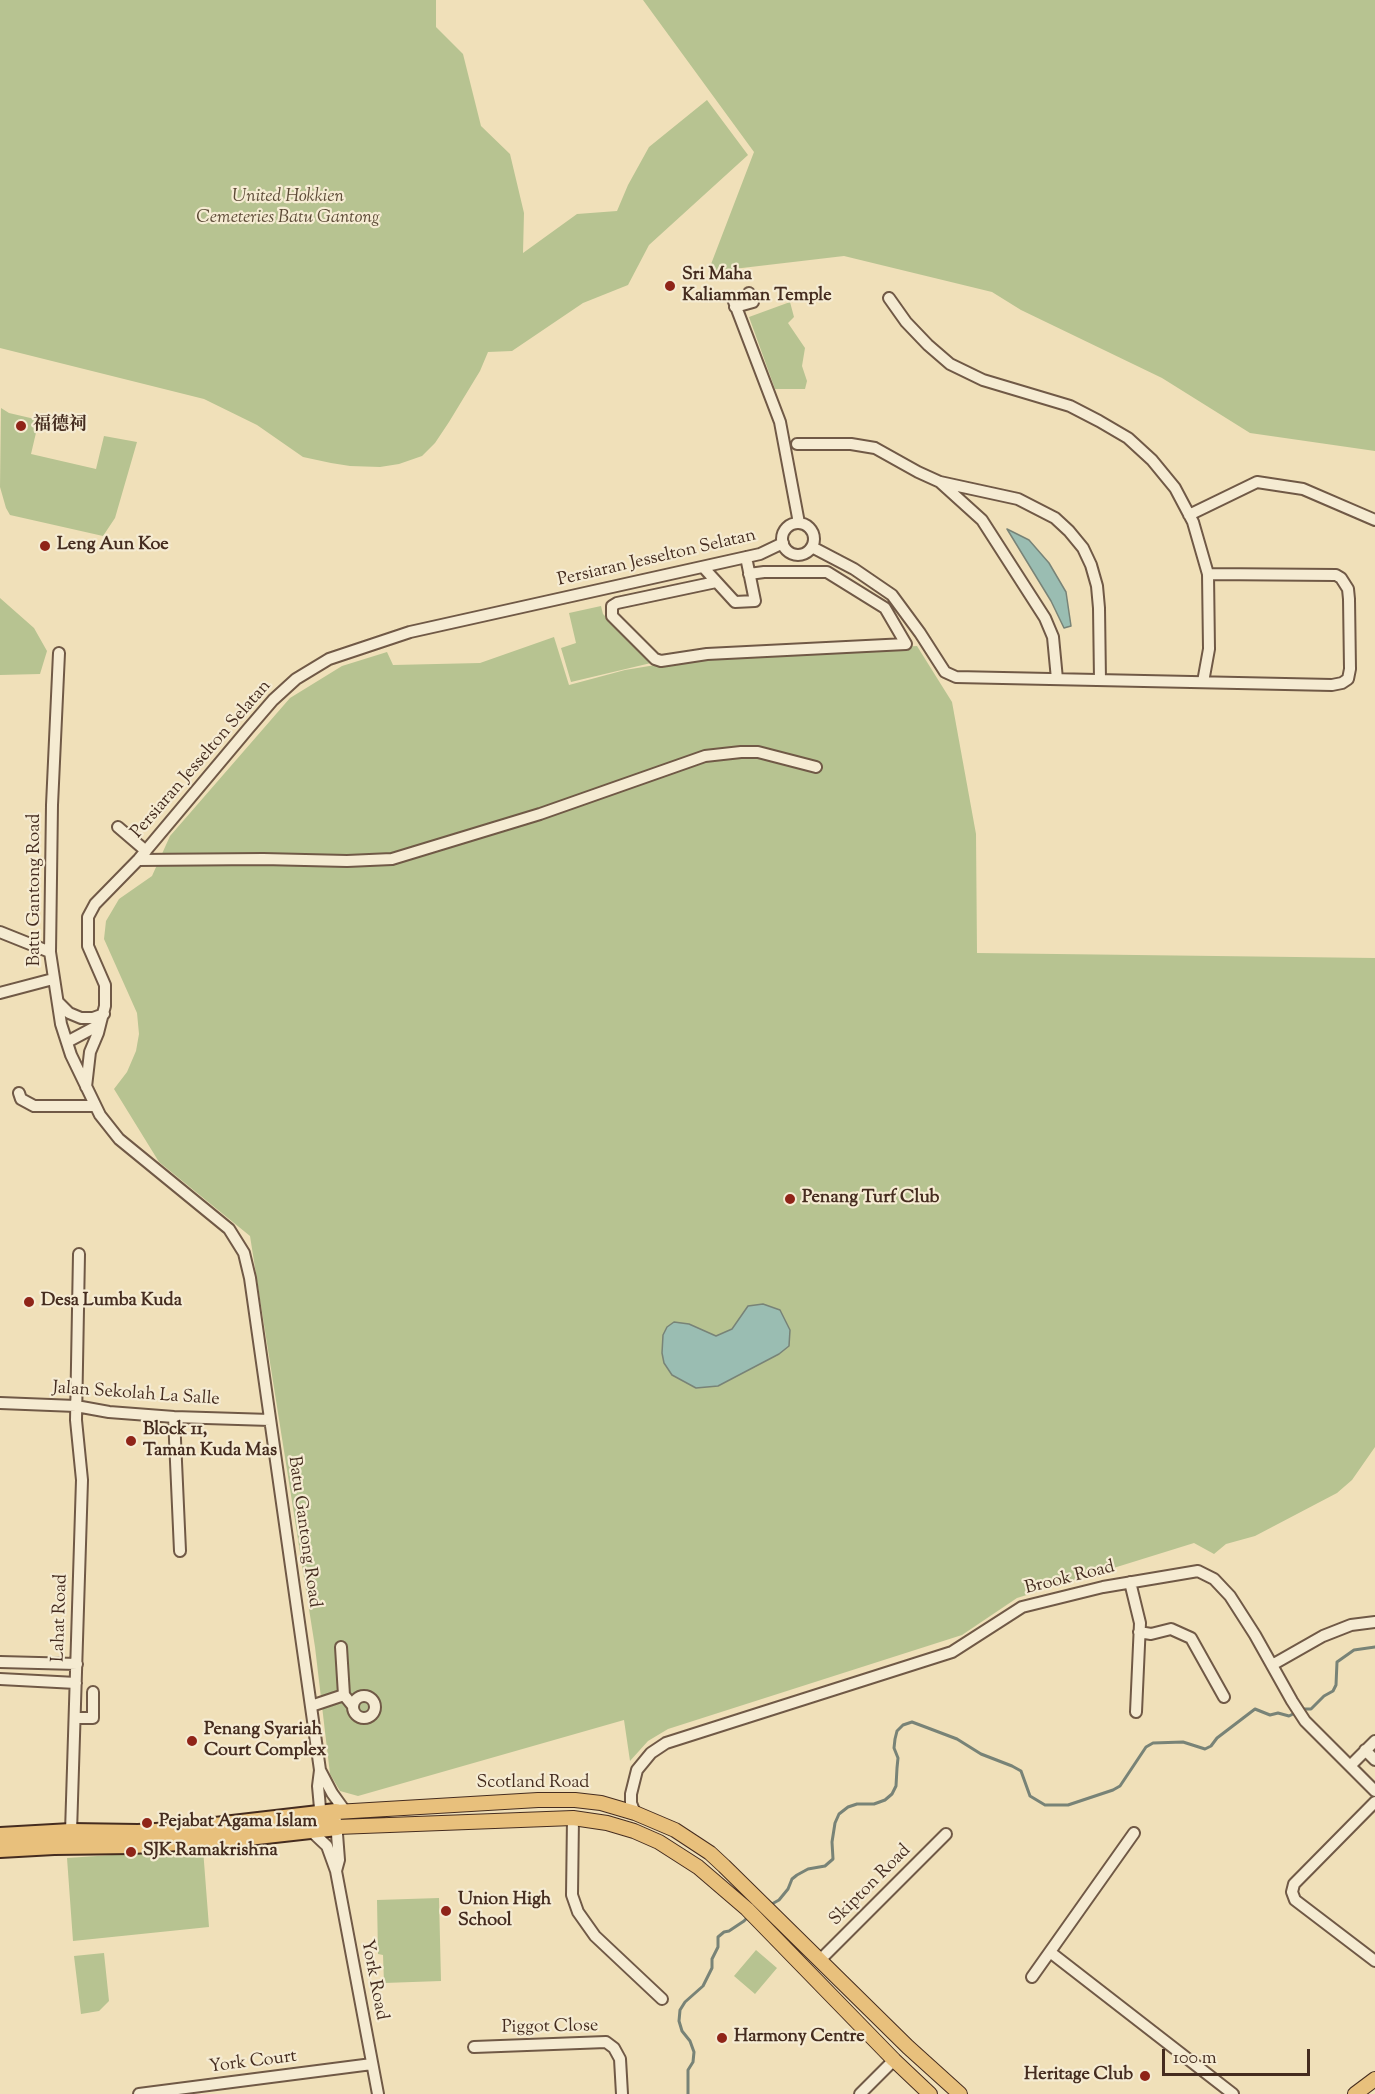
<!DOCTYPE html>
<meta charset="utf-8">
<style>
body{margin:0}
#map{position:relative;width:1375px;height:2094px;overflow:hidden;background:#f0e0b9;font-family:"Sorts Mill Goudy",serif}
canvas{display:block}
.scale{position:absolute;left:1162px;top:2049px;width:148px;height:27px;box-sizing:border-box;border:3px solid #452c1f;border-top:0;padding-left:8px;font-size:18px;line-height:21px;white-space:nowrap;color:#452c1f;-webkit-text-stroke:4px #f5ebd2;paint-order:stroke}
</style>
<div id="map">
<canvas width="1375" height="2094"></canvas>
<div class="scale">100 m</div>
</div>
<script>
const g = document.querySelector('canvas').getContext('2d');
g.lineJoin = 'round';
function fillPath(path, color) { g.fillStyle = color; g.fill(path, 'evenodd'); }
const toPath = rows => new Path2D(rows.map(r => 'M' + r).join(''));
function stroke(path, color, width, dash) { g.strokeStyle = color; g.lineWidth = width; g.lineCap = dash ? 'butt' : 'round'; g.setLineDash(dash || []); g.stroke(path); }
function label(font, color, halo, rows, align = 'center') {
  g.font = font + ' "Sorts Mill Goudy","Noto Serif SC",serif'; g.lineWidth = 4.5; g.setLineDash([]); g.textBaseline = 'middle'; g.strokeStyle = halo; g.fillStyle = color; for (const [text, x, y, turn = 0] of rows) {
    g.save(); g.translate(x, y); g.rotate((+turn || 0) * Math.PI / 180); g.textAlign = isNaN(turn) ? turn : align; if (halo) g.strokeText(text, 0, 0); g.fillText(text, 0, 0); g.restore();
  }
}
const green = toPath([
 [0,0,436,0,436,27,463,54,481,126,510,154,524,213,523,253,577,214,617,211,628,185,649,147,707,100,748,155,649,245,628,285,583,303,512,351,488,352,480,371,449,422,435,443,422,456,399,464,380,467,350,466,331,463,303,457,257,425,204,399,0,348],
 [643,0,1375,0,1375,451,1250,433,1162,378,1021,310,992,292,844,256,708,272,754,152],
 [790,302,794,317,788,323,805,348,802,366,807,381,805,389,775,389,749,317],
 [1,408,9,413,39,420,31,454,96,469,104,436,137,442,115,518,103,536,10,515,6,508,0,487],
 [0,598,34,628,47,651,40,674,0,675],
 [601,606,603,614,651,663,571,682,561,648,576,643,569,613],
 [554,637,569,685,625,670,710,656,917,646,952,702,976,834,977,953,1375,958,1375,1447,1352,1480,1337,1493,1255,1536,1226,1544,1214,1554,1194,1543,1017,1598,962,1635,668,1729,648,1741,630,1761,624,1720,358,1796,340,1791,330,1774,315,1647,250,1236,159,1162,114,1089,127,1072,136,1051,139,1034,137,1013,104,939,106,921,119,899,152,876,170,836,290,698,342,666,387,652,393,665,480,663],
 [203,1849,209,1927,73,1941,67,1858],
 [439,1898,441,1981,384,1983,383,1955,378,1954,377,1900],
 [756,1950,777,1968,755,1994,734,1976],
 [104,1953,109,2001,99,2011,81,2014,74,1956]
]);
const water = toPath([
 [1007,529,1029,540,1049,563,1066,592,1071,626,1064,628,1051,601,1007,529],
 [763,1304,780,1310,790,1330,789,1346,779,1354,718,1386,696,1388,672,1375,664,1363,662,1353,663,1335,667,1327,674,1322,689,1324,716,1336,732,1329,748,1306,763,1304]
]);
const stream = toPath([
 [770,1905,779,1900,788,1889,792,1879,797,1875,808,1869,825,1866,833,1859,832,1842,835,1823,839,1814,848,1807,857,1804,874,1804,885,1800,892,1794,896,1786,897,1768,898,1758,894,1748,895,1739,897,1731,903,1725,912,1722,928,1728,957,1739,981,1754,1012,1766,1021,1771,1030,1796,1045,1805,1068,1805,1113,1790,1120,1786,1146,1747,1153,1743,1183,1742,1205,1749,1211,1746,1217,1738,1255,1709,1270,1715,1278,1713,1289,1716,1303,1709,1311,1709,1324,1696,1333,1691,1336,1685,1337,1662,1354,1650,1375,1647],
 [688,2094,688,2070,693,2062,694,2052,690,2041,682,2031,679,2021,680,2010,685,2002,703,1986,712,1968,712,1959,718,1947,718,1937,724,1932,729,1931,744,1921,749,1916]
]);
const minor = toPath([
 [889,298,906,322,928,345,950,364,983,380,1070,406,1099,421,1128,438,1152,460,1175,488,1193,522,1208,574,1209,649,1203,682],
 [733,299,780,422,799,523],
 [735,307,753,302,749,293],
 [797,444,851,444,875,448,918,472,940,482,1018,499,1055,518,1069,531,1083,548,1091,565,1097,586,1099,608,1100,680],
 [940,482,982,520,1045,618,1053,637,1057,679],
 [1189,515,1257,482,1303,489,1375,520],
 '782 539a16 16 0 1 1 32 0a16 16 0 1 1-32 0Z',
 [812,547,854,569,892,595,920,633,945,672,956,677,1332,685,1342,683,1348,679,1350,669,1349,599,1348,589,1341,578,1336,575,1208,574],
 [703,567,735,602,755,601,746,557],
 [716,582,617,603,612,606,612,616,655,659,661,661,707,654,906,644,885,608,827,572,764,572,749,574],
 [59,653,52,805,50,952,61,1024,71,1055,100,1115,119,1139,229,1229,244,1253,250,1278,320,1770,318,1786,321,1819],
 [118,827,146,851],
 [138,860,263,859,347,861,392,859,540,814,705,756,741,752,758,752,816,767],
 [0,932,50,952],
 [0,993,53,979],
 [58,1002,69,1013,81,1018,93,1018,104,1014],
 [67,1042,97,1026,101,1021,105,1006,105,985,88,946,88,917,95,904,138,860,248,729,273,700,296,679,329,659,410,632,760,554,783,543],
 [86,1087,90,1052,98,1033,101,1021],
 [19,1093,21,1099,34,1106,94,1106],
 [0,1403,76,1406,109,1412,174,1417,270,1420],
 [174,1417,180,1551],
 [1130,1582,1140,1623,1136,1712],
 [1139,1632,1151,1634,1171,1629,1191,1638,1224,1697],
 [341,1647,344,1695,353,1706],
 [0,1662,77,1664],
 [1272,1665,1323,1636,1351,1625,1375,1622],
 [0,1679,76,1683],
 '353 1707a11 11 0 1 1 22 0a11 11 0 1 1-22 0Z',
 [311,1706,344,1695],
 [75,1718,93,1718,93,1692],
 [1365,1750,1375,1760],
 [1350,1766,1375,1741],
 [320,1770,332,1793,345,1811],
 [1375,1802,1294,1884,1292,1892,1295,1900,1375,1961],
 [635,1813,631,1803,631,1794,637,1770,651,1753,666,1743,952,1652,1022,1607,1103,1587,1198,1571,1214,1579,1230,1596,1255,1635,1292,1701,1305,1721,1375,1791],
 [573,1818,572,1895,578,1912,595,1936,662,1999],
 [309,1829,327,1846,336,1871,378,2094],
 [71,1832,82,1480,76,1420,79,1254],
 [336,1871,339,1860,336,1821],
 [1050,1952,1233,2094],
 [820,1960,946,1834],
 [1032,1977,1134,1833],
 [474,2047,606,2042,614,2048,620,2059,622,2094],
 [139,2094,372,2064],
 [860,2094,894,2060]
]);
const major = toPath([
 [336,1812,538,1800,575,1800,601,1803,635,1813,675,1830,710,1853,724,1866,908,2047,960,2094],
 [337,1827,573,1818,607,1823,634,1831,659,1842,698,1867,747,1909,894,2060,930,2094],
 [1355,2094,1375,2079]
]);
const highway = toPath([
 [0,1836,71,1832,138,1833,172,1831,336,1812],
 [0,1849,54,1846,133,1845,239,1838,337,1827]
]);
const markers = [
 [670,286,6,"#8f2418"],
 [21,426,6,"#8f2418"],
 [45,546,6,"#8f2418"],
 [790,1199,6,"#8f2418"],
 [29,1302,6,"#8f2418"],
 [131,1441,6,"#8f2418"],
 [192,1741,6,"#8f2418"],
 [147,1823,6,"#8f2418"],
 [131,1852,6,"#8f2418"],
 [446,1911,6,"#8f2418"],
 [722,2038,6,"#8f2418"],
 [1145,2076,6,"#8f2418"]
];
const parkNames = [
 ["United Hokkien",288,198],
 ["Cemeteries Batu Gantong",288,219]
];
const poiNames = [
 ["Sri Maha",682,276],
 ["Kaliamman Temple",682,297],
 ["福德祠",33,426],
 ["Leng Aun Koe",57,546],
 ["Penang Turf Club",802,1199],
 ["Desa Lumba Kuda",41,1302],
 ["Block 11,",143,1431],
 ["Taman Kuda Mas",143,1452],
 ["Penang Syariah",204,1731],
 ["Court Complex",204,1752],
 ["Pejabat Agama Islam",159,1823],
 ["SJK Ramakrishna",143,1852],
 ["Union High",458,1901],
 ["School",458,1922],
 ["Harmony Centre",734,2038],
 ["Heritage Club",1133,2076,"right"]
];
const streetNames = [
 ["Persiaran Jesselton Selatan",657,559,-13],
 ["Persiaran Jesselton Selatan",202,760,-49],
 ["Batu Gantong Road",36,890,-90],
 ["Jalan Sekolah La Salle",136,1395,4],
 ["Batu Gantong Road",303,1532,82],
 ["Brook Road",1070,1579,-14],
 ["Lahat Road",61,1618,-88],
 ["Scotland Road",533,1784],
 ["Skipton Road",871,1886,-45],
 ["York Road",373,1980,79],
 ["Piggot Close",550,2028,-1],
 ["York Court",253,2063,-7]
];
fillPath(green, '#b7c391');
fillPath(water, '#9abdb2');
stroke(water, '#788377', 1.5);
stroke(stream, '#788377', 3);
stroke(minor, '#705946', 14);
stroke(major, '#452c1f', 16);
stroke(highway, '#452c1f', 20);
stroke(minor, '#f5ebd2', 10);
stroke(major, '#e8c07c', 14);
stroke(highway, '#e8c07c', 16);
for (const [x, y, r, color] of markers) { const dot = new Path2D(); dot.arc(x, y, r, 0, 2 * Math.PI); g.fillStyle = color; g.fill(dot); stroke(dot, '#f5ebd2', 2); }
label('italic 18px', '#5c4a36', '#f5ebd2', parkNames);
label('bold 18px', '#452c1f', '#f5ebd2', poiNames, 'left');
label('18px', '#452c1f', '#f5ebd2', streetNames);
</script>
